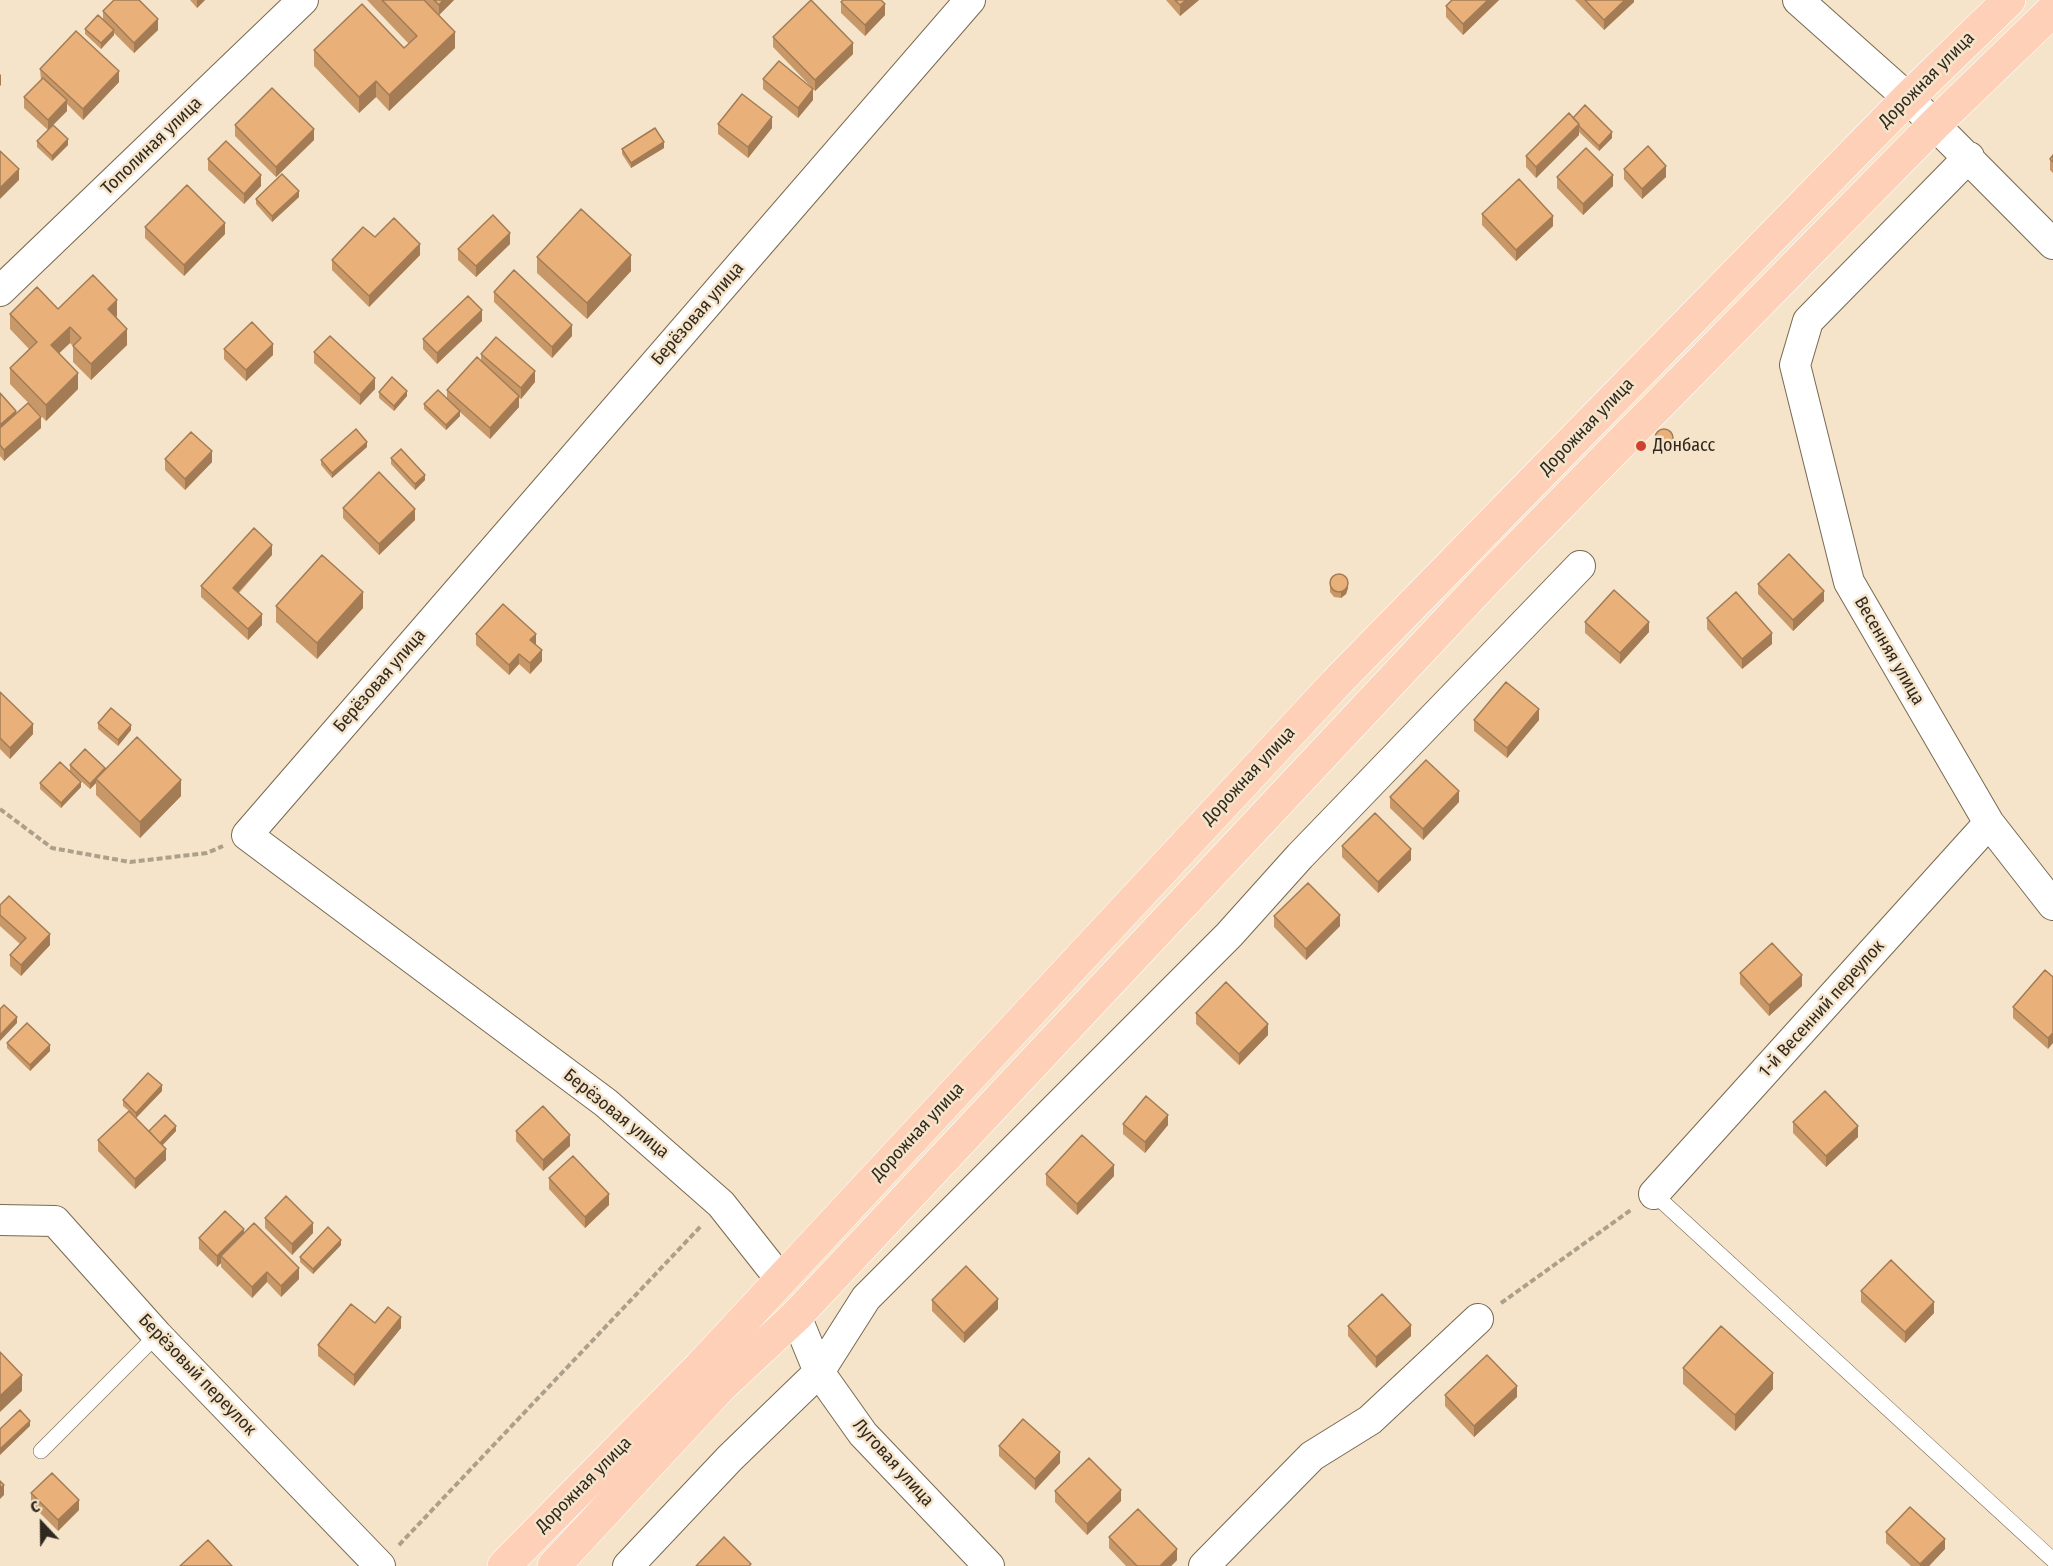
<!DOCTYPE html>
<meta charset="utf-8">
<style>
body{margin:0}
#map{position:relative;width:2053px;height:1566px;overflow:hidden;background:#f5e4c9;font-family:"Fira Sans Condensed",sans-serif}
canvas{display:block}
.north{position:absolute;left:12px;top:1494px;width:60px;height:60px;-webkit-text-stroke:4px #f5e4c9;paint-order:stroke;rotate:338deg;font-size:16px;font-weight:700;line-height:24px;text-align:center;color:#30291f}
.north::after{content:'';display:block;margin:auto;width:21px;height:27px;background:#30291f;clip-path:polygon(50% 0,100% 100%,50% 72%,0 100%)}
</style>
<div id="map">
<canvas width="2053" height="1566"></canvas>
<div class="north">С</div>
</div>
<script>
const g = document.querySelector('canvas').getContext('2d');
g.lineJoin = 'round';
const toPath = rows => new Path2D(rows.map(r => 'M' + r).join(''));
function stroke(path, color, width, dash) { g.strokeStyle = color; g.lineWidth = width; g.lineCap = dash ? 'butt' : 'round'; g.setLineDash(dash || []); g.stroke(path); }
function fillPath(path, color) { g.fillStyle = color; g.fill(path, 'evenodd'); }
function label(font, color, halo, rows, align = 'center') {
  g.font = font + ' "Fira Sans Condensed",sans-serif'; g.lineWidth = 5; g.setLineDash([]); g.textBaseline = 'middle'; g.strokeStyle = halo; g.fillStyle = color; for (const [text, x, y, turn = 0] of rows) {
    g.save(); g.translate(x, y); g.rotate((+turn || 0) * Math.PI / 180); g.textAlign = isNaN(turn) ? turn : align; if (halo) g.strokeText(text, 0, 0); g.fillText(text, 0, 0); g.restore();
  }
}
const path = toPath([
 [0,809,52,848,130,862,207,853,223,846],
 [1501,1303,1631,1210],
 [399,1545,701,1226]
]);
const service = toPath([
 [1654,1194,2053,1560],
 [41,1451,157,1335]
]);
const minor = toPath([
 [1798,0,1908,98,2053,244],
 [1969,157,1808,321,1795,365,1849,582,1989,823,2053,905],
 [0,291,303,0],
 [1654,1194,1989,823],
 [0,1220,55,1221,157,1335,380,1566],
 [781,1280,721,1204,606,1103,247,835,970,0],
 [796,1316,819,1372,863,1434,989,1566],
 [628,1566,730,1458,819,1372,866,1298,1229,935,1300,856,1580,566],
 [1204,1566,1312,1456,1370,1420,1478,1319]
]);
const primary = toPath([
 [504,1566,700,1367,1336,683,1908,98,2009,0],
 [554,1566,720,1387,796,1316,1490,576,1935,124,2053,10]
]);
const wall = toPath([
 [190,0,205,0,197,8],
 [367,0,454,0,439,15,455,48,389,111,376,97,359,113,314,66,314,50,404,48,409,44],
 [1166,0,1199,0,1180,16],
 [1499,0,1463,35,1446,17,1446,6],
 [1575,0,1634,0,1634,2,1604,30],
 [841,2,885,15,865,36,841,13],
 [103,11,158,30,134,53,114,33,114,35,101,49,85,34,85,29,103,20],
 [773,37,853,54,815,91,773,47],
 [40,69,119,82,83,120,67,104,67,111,53,125,68,145,52,161,37,147,37,141,48,130,24,108,24,97,41,80],
 [763,79,813,100,798,118,763,89],
 [1573,118,1612,138,1599,151,1579,132,1579,135,1536,178,1526,167,1526,156],
 [718,124,772,128,748,158,718,134],
 [235,125,314,140,276,177,235,136],
 [664,148,631,168,622,154,622,149],
 [208,159,261,186,244,204,208,170],
 [2050,159,2053,162,2053,173,2050,170],
 [1624,169,1666,177,1642,199,1624,179],
 [1557,177,1613,186,1583,215,1557,188],
 [299,197,272,222,256,204,256,199],
 [1482,214,1553,226,1516,261,1482,225],
 [145,227,225,234,184,276,145,238],
 [375,237,420,255,369,307,332,270,332,260],
 [510,244,476,277,458,260,458,249],
 [537,257,631,271,587,319,537,273],
 [494,292,572,336,552,358,494,302],
 [58,309,117,316,116,318,127,345,91,380,73,362,73,346,70,343,59,353,78,389,46,421,10,384,10,368,29,349,10,329,10,314],
 [482,321,437,364,423,349,423,339],
 [224,349,273,355,246,381,224,359],
 [314,352,375,389,360,405,314,363],
 [481,354,535,382,521,399,519,398,519,407,490,439,460,412,460,416,446,430,424,409,424,404,447,399,447,390,481,361],
 [379,392,407,396,394,411,379,398],
 [0,393,16,414,41,428,4,461,0,456],
 [1656,441,1674,444,1672,450,1666,453,1660,452,1656,448],
 [367,447,332,478,321,465,321,460],
 [391,458,425,480,415,490,391,464],
 [165,459,212,462,185,490,165,470],
 [343,508,415,520,379,555,343,518],
 [272,555,239,593,262,625,248,640,201,597,201,586],
 [1758,584,1824,601,1793,631,1758,594],
 [1330,585,1348,588,1346,594,1341,598,1334,597,1330,592],
 [276,606,363,608,317,659,276,622],
 [1707,618,1772,644,1742,669,1707,629],
 [1585,622,1649,632,1620,664,1585,633],
 [476,634,536,644,542,661,530,674,519,664,509,675,476,645],
 [0,692,33,734,10,759,0,749],
 [1474,720,1539,720,1507,758,1474,731],
 [98,723,131,730,118,746,98,729],
 [70,765,105,770,181,796,140,838,96,795,96,783,90,789,70,771],
 [40,783,81,787,61,808,40,789],
 [1390,797,1459,802,1423,840,1390,808],
 [1342,846,1411,860,1378,893,1342,857],
 [0,905,50,945,21,976,10,966,10,955,20,944,0,926],
 [1274,916,1340,926,1306,960,1274,927],
 [1740,973,1802,986,1769,1016,1740,984],
 [2053,977,2048,1049,2013,1018,2013,1007],
 [1196,1013,1268,1035,1239,1065,1196,1024],
 [7,1043,50,1051,30,1071,7,1048],
 [162,1091,136,1118,149,1131,176,1131,162,1145,166,1160,135,1189,98,1151,98,1140,129,1111,123,1106,123,1100],
 [1793,1122,1858,1137,1826,1167,1793,1133],
 [1123,1124,1168,1125,1145,1153,1123,1134],
 [516,1131,570,1146,543,1171,516,1141],
 [1046,1174,1114,1176,1077,1215,1046,1185],
 [549,1178,609,1205,585,1228,549,1189],
 [265,1218,313,1233,292,1255,265,1228],
 [244,1234,299,1279,281,1297,267,1282,252,1298,221,1267,221,1263,217,1267,199,1249,199,1238],
 [341,1245,313,1274,300,1262,300,1257],
 [1861,1291,1934,1313,1905,1343,1861,1302],
 [932,1300,998,1309,964,1343,932,1311],
 [375,1323,401,1328,354,1386,318,1356,318,1345],
 [1348,1326,1411,1336,1376,1368,1348,1336],
 [1683,1368,1773,1389,1735,1431,1683,1384],
 [1445,1395,1517,1397,1474,1437,1445,1406],
 [999,1446,1060,1463,1035,1490,999,1456],
 [1055,1491,1121,1501,1087,1535,1055,1502],
 [31,1493,79,1510,58,1531,31,1504],
 [1886,1532,1945,1549,1929,1566,1911,1566,1886,1543],
 [1109,1537,1177,1560,1171,1566,1126,1566,1109,1548]
]);
const shadedWall = toPath([
 [197,0,205,0,197,8],
 [443,0,454,0,439,15,439,5],
 [1186,0,1199,0,1180,16,1180,5],
 [1488,0,1499,0,1463,35,1463,24],
 [1625,0,1634,0,1634,2,1604,30,1604,20],
 [885,4,885,15,865,36,865,25],
 [158,19,158,30,134,53,134,43],
 [114,30,114,35,101,49,101,43],
 [455,32,455,48,389,111,389,95],
 [853,43,853,54,815,91,815,80],
 [119,71,119,82,83,120,83,109],
 [1,74,1,85,0,86,0,75],
 [376,81,376,97,359,113,359,97],
 [813,89,813,100,798,118,798,108],
 [67,100,67,111,48,130,48,120],
 [772,117,772,128,748,158,748,147],
 [1579,124,1579,135,1536,178,1536,167],
 [314,129,314,140,276,177,276,167],
 [1612,132,1612,138,1599,151,1599,146],
 [68,139,68,145,52,161,52,156],
 [664,142,664,148,631,168,631,163],
 [1666,166,1666,177,1642,199,1642,189],
 [19,169,19,180,0,199,0,188],
 [261,175,261,186,244,204,244,194],
 [1613,175,1613,186,1583,215,1583,204],
 [299,191,299,197,272,222,272,216],
 [1553,216,1553,226,1516,261,1516,250],
 [225,223,225,234,184,276,184,265],
 [510,233,510,244,476,277,476,266],
 [420,244,420,255,369,307,369,296],
 [631,255,631,271,587,319,587,303],
 [117,300,117,316,108,325,108,309],
 [482,310,482,321,437,364,437,353],
 [572,325,572,336,552,358,552,347],
 [70,327,70,343,51,361,51,345],
 [127,329,127,345,91,380,91,364],
 [273,344,273,355,246,381,246,370],
 [535,371,535,382,521,399,521,388],
 [78,373,78,389,46,421,46,405],
 [375,378,375,389,360,405,360,395],
 [407,391,407,396,394,411,394,406],
 [519,396,519,407,490,439,490,428],
 [16,411,16,422,0,436,0,425],
 [460,411,460,416,446,430,446,425],
 [41,417,41,428,4,461,4,450],
 [1674,438,1674,444,1672,450,1666,453,1666,448],
 [367,442,367,447,332,478,332,473],
 [212,451,212,462,185,490,185,479],
 [425,475,425,480,415,490,415,484],
 [415,509,415,520,379,555,379,544],
 [272,545,272,555,233,598,233,588],
 [1348,583,1348,588,1346,594,1341,598,1341,592],
 [1824,591,1824,601,1793,631,1793,620],
 [363,592,363,608,317,659,317,643],
 [262,614,262,625,248,640,248,629],
 [1649,622,1649,632,1620,664,1620,653],
 [1772,633,1772,644,1742,669,1742,659],
 [536,634,536,644,530,651,530,640],
 [542,650,542,661,530,674,530,663],
 [519,654,519,664,509,675,509,665],
 [1539,709,1539,720,1507,758,1507,748],
 [33,724,33,734,10,759,10,748],
 [131,725,131,730,118,746,118,740],
 [105,768,105,773,96,779,96,783,90,789,90,784],
 [181,780,181,796,140,838,140,822],
 [81,782,81,787,61,808,61,803],
 [1459,791,1459,802,1423,840,1423,829],
 [1411,849,1411,860,1378,893,1378,882],
 [1340,915,1340,926,1306,960,1306,949],
 [50,934,50,945,21,976,21,965],
 [1802,975,1802,986,1769,1016,1769,1005],
 [17,1017,17,1023,0,1041,0,1035],
 [1268,1024,1268,1035,1239,1065,1239,1054],
 [2053,1033,2053,1043,2048,1049,2048,1038],
 [50,1045,50,1051,30,1071,30,1065],
 [162,1085,162,1091,136,1118,136,1113],
 [1168,1115,1168,1125,1145,1153,1145,1142],
 [176,1126,176,1131,160,1148,160,1143],
 [1858,1126,1858,1137,1826,1167,1826,1156],
 [570,1135,570,1146,543,1171,543,1160],
 [166,1149,166,1160,135,1189,135,1179],
 [1114,1165,1114,1176,1077,1215,1077,1204],
 [609,1194,609,1205,585,1228,585,1217],
 [313,1223,313,1233,292,1255,292,1244],
 [244,1229,244,1240,221,1256,221,1263,217,1267,217,1256],
 [341,1240,341,1245,313,1274,313,1269],
 [299,1268,299,1279,281,1297,281,1286],
 [267,1272,267,1282,252,1298,252,1287],
 [998,1299,998,1309,964,1343,964,1333],
 [1934,1302,1934,1313,1905,1343,1905,1332],
 [401,1317,401,1328,354,1386,354,1375],
 [1411,1325,1411,1336,1376,1368,1376,1357],
 [1773,1373,1773,1389,1735,1431,1735,1415],
 [22,1375,22,1391,0,1412,0,1396],
 [1517,1386,1517,1397,1474,1437,1474,1426],
 [30,1421,30,1426,0,1455,0,1449],
 [1060,1452,1060,1463,1035,1490,1035,1479],
 [4,1485,4,1495,0,1499,0,1488],
 [1121,1490,1121,1501,1087,1535,1087,1524],
 [79,1500,79,1510,58,1531,58,1520],
 [1945,1539,1945,1549,1929,1566,1920,1566,1920,1564],
 [1177,1549,1177,1560,1171,1566,1160,1566]
]);
const building = toPath([
 [114,0,139,0,158,19,134,43,103,11,114,0],
 [382,0,424,0,455,32,389,95,376,81,359,97,314,50,362,4,404,48,417,36,382,0],
 [434,0,443,0,439,5,434,0],
 [811,0,853,43,815,80,773,37,811,0],
 [843,0,881,0,885,4,865,25,841,2,843,0],
 [1175,0,1186,0,1180,5,1175,0],
 [1452,0,1488,0,1463,24,1446,6,1452,0],
 [1585,0,1625,0,1604,20,1585,0],
 [98,15,114,30,101,43,85,29,98,15],
 [76,31,119,71,83,109,40,69,76,31],
 [779,61,813,89,798,108,763,79,779,61],
 [43,78,67,100,48,120,24,97,43,78],
 [272,88,314,129,276,167,235,125,272,88],
 [742,94,772,117,748,147,718,124,742,94],
 [1585,105,1612,132,1599,146,1579,126,1579,124,1573,118,1585,105],
 [1569,113,1579,124,1536,167,1526,156,1569,113],
 [53,125,68,139,52,156,37,141,53,125],
 [655,128,664,142,631,163,622,149,655,128],
 [226,141,261,175,244,194,208,159,226,141],
 [1648,146,1666,166,1642,189,1624,169,1648,146],
 [1586,148,1613,175,1583,204,1557,177,1586,148],
 [0,151,19,169,0,188,0,151],
 [2053,155,2053,162,2050,159,2053,155],
 [282,174,299,191,272,216,256,199,282,174],
 [1519,179,1553,216,1516,250,1482,214,1519,179],
 [187,185,225,223,184,265,145,227,187,185],
 [581,209,631,255,587,303,537,257,581,209],
 [493,215,510,233,476,266,458,249,493,215],
 [394,218,420,244,369,296,332,260,363,227,375,237,394,218],
 [514,270,572,325,552,347,494,292,514,270],
 [93,275,117,300,108,309,127,329,91,364,73,346,81,338,70,327,51,345,78,373,46,405,10,368,37,342,10,314,37,287,58,309,93,275],
 [468,296,482,310,437,353,423,339,468,296],
 [252,322,273,344,246,370,224,349,252,322],
 [330,336,375,378,360,395,314,352,330,336],
 [496,337,535,371,521,388,481,354,496,337],
 [477,357,519,396,490,428,447,390,477,357],
 [392,377,407,391,394,406,379,392,392,377],
 [438,390,460,411,446,425,424,404,438,390],
 [0,393,16,411,0,425,0,393],
 [28,403,41,417,4,450,0,445,0,428,28,403],
 [356,429,367,442,332,473,321,460,356,429],
 '1655 438a9 9 0 1 1 18 0a9 9 0 1 1-18 0Z',
 [191,432,212,451,185,479,165,459,191,432],
 [401,449,425,475,415,484,391,458,401,449],
 [379,472,415,509,379,544,343,508,379,472],
 [254,528,272,545,233,588,262,614,248,629,201,586,254,528],
 [1789,554,1824,591,1793,620,1758,584,1789,554],
 [322,555,363,592,317,643,276,606,322,555],
 '1330 583a9 9 0 1 1 18 0a9 9 0 1 1-18 0Z',
 [1614,590,1649,622,1620,653,1585,622,1614,590],
 [1736,592,1772,633,1742,659,1707,618,1736,592],
 [503,604,536,634,530,640,542,650,530,663,519,654,509,665,476,634,503,604],
 [1506,682,1539,709,1507,748,1474,720,1506,682],
 [0,692,33,724,10,748,0,738,0,692],
 [111,708,131,725,118,740,98,723,111,708],
 [137,737,181,780,140,822,96,779,137,737],
 [85,749,105,768,90,784,70,765,85,749],
 [1426,760,1459,791,1423,829,1390,797,1426,760],
 [60,762,81,782,61,803,40,783,60,762],
 [1375,813,1411,849,1378,882,1342,846,1375,813],
 [1308,883,1340,915,1306,949,1274,916,1308,883],
 [9,896,50,934,21,965,10,955,26,938,0,915,0,905,9,896],
 [1772,943,1802,975,1769,1005,1740,973,1772,943],
 [2045,970,2053,977,2053,1033,2048,1038,2013,1007,2045,970],
 [1226,982,1268,1024,1239,1054,1196,1013,1226,982],
 [4,1005,17,1017,0,1035,0,1009,4,1005],
 [27,1023,50,1045,30,1065,7,1043,27,1023],
 [148,1073,162,1085,136,1113,123,1100,148,1073],
 [1825,1091,1858,1126,1826,1156,1793,1122,1825,1091],
 [1146,1096,1168,1115,1145,1142,1123,1124,1146,1096],
 [543,1106,570,1135,543,1160,516,1131,543,1106],
 [129,1111,166,1149,135,1179,98,1140,129,1111],
 [165,1115,176,1126,160,1143,149,1131,165,1115],
 [1082,1135,1114,1165,1077,1204,1046,1174,1082,1135],
 [573,1156,609,1194,585,1217,549,1178,573,1156],
 [286,1196,313,1223,292,1244,265,1218,286,1196],
 [225,1211,244,1229,217,1256,199,1238,225,1211],
 [254,1223,299,1268,281,1286,267,1272,252,1287,221,1256,254,1223],
 [328,1227,341,1240,313,1269,300,1257,328,1227],
 [1891,1260,1934,1302,1905,1332,1861,1291,1891,1260],
 [966,1266,998,1299,964,1333,932,1300,966,1266],
 [1382,1294,1411,1325,1376,1357,1348,1326,1382,1294],
 [351,1304,375,1323,388,1307,401,1317,354,1375,318,1345,351,1304],
 [1721,1326,1773,1373,1735,1415,1683,1368,1721,1326],
 [0,1352,22,1375,0,1396,0,1352],
 [1487,1355,1517,1386,1474,1426,1445,1395,1487,1355],
 [20,1410,30,1421,0,1449,0,1429,20,1410],
 [1023,1419,1060,1452,1035,1479,999,1446,1023,1419],
 [1089,1458,1121,1490,1087,1524,1055,1491,1089,1458],
 [52,1473,79,1500,58,1520,31,1493,52,1473],
 [0,1481,4,1485,0,1488,0,1481],
 [1910,1507,1945,1539,1920,1564,1886,1532,1910,1507],
 [1138,1509,1177,1549,1160,1566,1137,1566,1109,1537,1138,1509],
 [724,1537,751,1564,749,1566,696,1566,724,1537],
 [208,1540,232,1566,180,1566,208,1540]
]);
const markers = [
 [1641,446,6,"#ce4132"]
];
const streetNames = [
 ["Дорожная улица",1927,80,-45],
 ["Тополиная улица",152,146,-44],
 ["Берёзовая улица",698,314,-49],
 ["Дорожная улица",1587,427,-46],
 ["Весенняя улица",1889,651,60],
 ["Берёзовая улица",380,681,-49],
 ["Дорожная улица",1249,776,-47],
 ["1-й Весенний переулок",1822,1009,-48],
 ["Берёзовая улица",616,1114,39],
 ["Дорожная улица",918,1132,-47],
 ["Берёзовый переулок",197,1375,46],
 ["Луговая улица",893,1463,48],
 ["Дорожная улица",584,1485,-45]
];
const poiNames = [
 ["Донбасс",1653,446]
];
stroke(service, '#786951', 16);
stroke(minor, '#786951', 32);
stroke(primary, '#fff', 34);
stroke(path, '#ada08b', 4, [6, 3]);
stroke(service, '#fff', 15);
stroke(minor, '#fff', 30);
stroke(primary, '#ffd0b8', 33);
fillPath(wall, '#c89868');
fillPath(shadedWall, '#a37c55');
fillPath(building, '#e9b179');
stroke(building, '#a37c55', 1.5);
for (const [x, y, r, color] of markers) { const dot = new Path2D(); dot.arc(x, y, r, 0, 2 * Math.PI); g.fillStyle = color; g.fill(dot); stroke(dot, '#f5e4c9', 2); }
label('18px', '#30291f', '#f5e4c9', streetNames);
label('18px', '#30291f', '#f5e4c9', poiNames, 'left');
</script>
